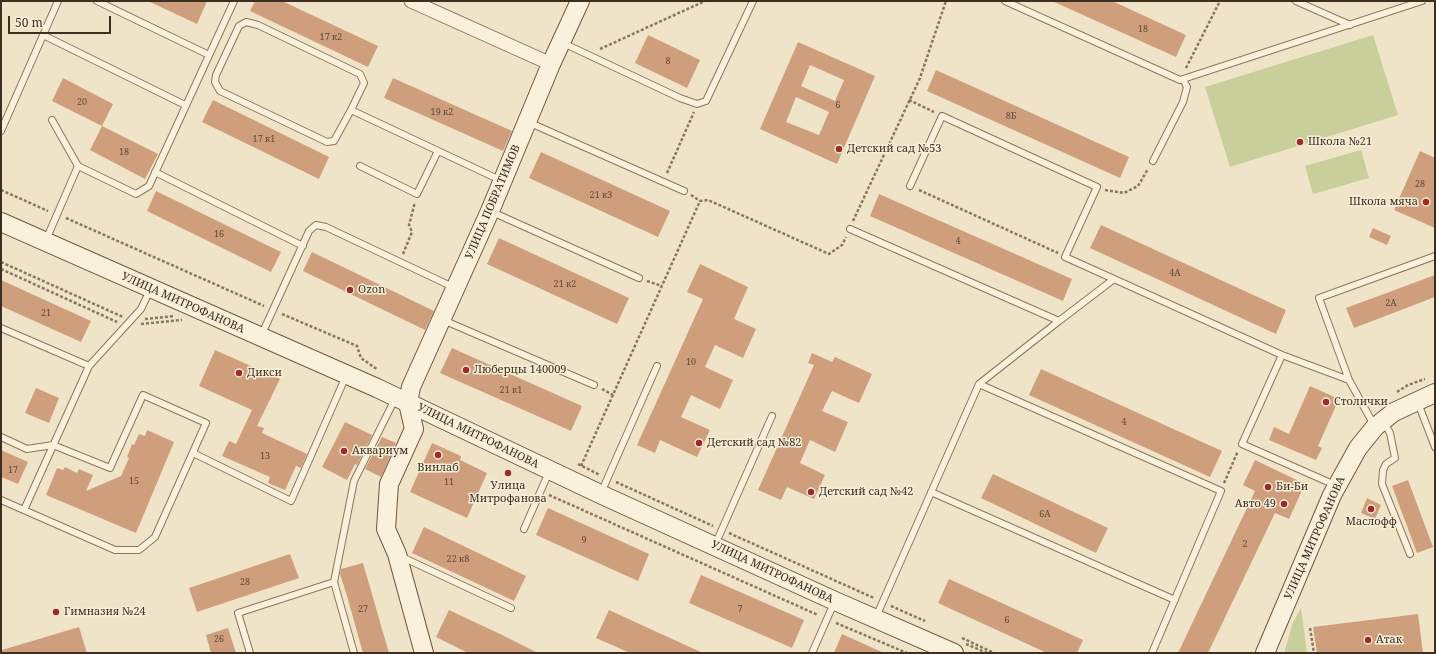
<!DOCTYPE html>
<meta charset="utf-8">
<style>
body{margin:0}
#map{position:relative;width:1436px;height:654px;overflow:hidden;background:#f0e4c8;font-family:"Noto Serif",serif}
canvas{display:block}
.frame{position:absolute;inset:0;border:2px solid #3d2e20;pointer-events:none}
.scale{position:absolute;left:8px;top:16px;width:103px;height:18px;box-sizing:border-box;border:2px solid #3d2e20;border-top:0;padding-left:5px;font-size:12px;line-height:14px;white-space:nowrap;color:#3d2e20;-webkit-text-stroke:3px #f7eed8;paint-order:stroke}
</style>
<div id="map">
<canvas width="1436" height="654"></canvas>
<div class="frame"></div>
<div class="scale">50 m</div>
</div>
<script>
const g = document.querySelector('canvas').getContext('2d');
g.lineJoin = 'round';
function fillPath(path, color) { g.fillStyle = color; g.fill(path, 'evenodd'); }
const toPath = rows => new Path2D(rows.map(r => 'M' + r).join(''));
function stroke(path, color, width, dash) { g.strokeStyle = color; g.lineWidth = width; g.lineCap = dash ? 'butt' : 'round'; g.setLineDash(dash || []); g.stroke(path); }
function label(font, color, halo, rows, align = 'center') {
  g.font = font + ' "Noto Serif",serif'; g.lineWidth = 3; g.setLineDash([]); g.textBaseline = 'middle'; g.strokeStyle = halo; g.fillStyle = color; for (const [text, x, y, turn = 0] of rows) {
    g.save(); g.translate(x, y); g.rotate((+turn || 0) * Math.PI / 180); g.textAlign = isNaN(turn) ? turn : align; if (halo) g.strokeText(text, 0, 0); g.fillText(text, 0, 0); g.restore();
  }
}
const green = toPath([
 [1373,35,1398,115,1230,167,1205,87],
 [1361,150,1369,178,1313,194,1305,166],
 [1301,608,1307,653,1284,653,1293,622]
]);
const building = toPath([
 [148,1,207,1,197,24],
 [255,1,282,1,378,46,368,67,250,11],
 [1052,1,1112,1,1186,35,1176,57],
 [648,35,700,60,687,88,635,63],
 [798,42,875,76,837,164,760,129],
 [810,65,844,80,835,101,801,86],
 [796,97,829,112,819,135,786,122],
 [936,70,1129,157,1120,178,927,91],
 [63,78,113,104,102,126,52,101],
 [393,78,512,131,503,151,384,98],
 [213,100,329,157,319,179,202,122],
 [102,126,158,154,145,179,90,150],
 [1420,151,1435,158,1435,228,1394,210],
 [541,152,670,211,658,237,529,178],
 [156,191,281,252,271,272,147,211],
 [879,194,1072,279,1063,301,870,216],
 [1101,225,1286,310,1276,334,1090,248],
 [1373,228,1391,236,1387,245,1369,237],
 [499,238,629,298,617,324,487,264],
 [312,252,434,311,425,330,303,271],
 [700,264,748,287,734,319,756,329,743,358,715,345,705,367,733,380,720,409,691,395,681,417,710,430,697,457,660,440,655,453,637,445,703,299,687,292],
 [1435,275,1435,297,1354,328,1346,308],
 [1,280,91,321,81,342,1,306],
 [452,348,582,406,571,431,440,373],
 [215,350,280,379,257,426,264,428,262,433,307,454,301,468,296,466,285,490,268,483,270,477,222,456,229,441,236,444,252,410,199,386],
 [812,353,832,362,835,357,872,374,859,403,832,391,822,411,848,422,835,452,810,440,800,463,825,475,814,499,787,487,781,500,758,490,814,365,808,363],
 [1041,369,1222,451,1210,477,1029,395],
 [1310,386,1339,399,1318,446,1322,448,1316,460,1269,440,1274,427,1289,434],
 [36,388,59,398,49,423,25,413],
 [345,422,372,435,357,465,355,464,347,480,322,467],
 [147,430,174,442,136,533,46,495,57,468,63,470,65,467,77,473,79,469,93,475,86,491,121,476,129,458,127,457,132,444,134,445,139,434,145,436],
 [382,437,396,443,381,477,365,469],
 [432,443,461,456,460,460,487,473,467,518,410,492],
 [1,450,28,462,18,484,1,477],
 [1255,460,1305,484,1289,519,1275,513,1208,653,1178,653,1255,491,1243,485],
 [993,474,1108,528,1096,553,981,498],
 [1408,480,1433,547,1417,553,1392,486],
 [1367,498,1381,505,1375,519,1361,513],
 [548,508,649,554,638,581,536,535],
 [424,527,526,576,514,601,412,553],
 [290,554,299,578,197,612,189,588],
 [363,563,389,653,363,653,347,596,340,574,341,569],
 [701,575,804,620,792,648,689,603],
 [949,579,1083,640,1077,653,1047,653,938,603],
 [449,610,500,634,538,653,468,653,436,637],
 [609,610,635,622,703,653,630,653,596,638],
 [1418,614,1423,653,1317,653,1313,627],
 [79,627,87,653,2,653,2,650],
 [228,628,236,653,211,653,206,635],
 [842,634,884,653,834,653]
]);
const path = toPath([
 [600,49,705,1],
 [1186,68,1220,1],
 [909,100,934,112],
 [667,173,694,112],
 [1,190,48,211],
 [919,190,1058,253],
 [1105,190,1124,193,1138,186,1148,169],
 [691,195,700,201],
 [66,218,264,306],
 [853,221,920,78,946,1],
 [403,254,412,232,409,225,415,202],
 [1,262,123,317],
 [1,269,117,322],
 [647,281,662,286],
 [282,314,357,346,361,358,378,370],
 [145,319,174,316],
 [141,324,182,320],
 [602,389,613,395],
 [1397,392,1408,385,1425,379],
 [578,464,600,475],
 [581,466,700,201,708,200,829,254,842,245,846,237],
 [616,482,713,526],
 [1224,483,1238,451],
 [549,495,818,615],
 [729,533,874,598],
 [891,606,925,621],
 [836,623,907,653],
 [1310,628,1314,653],
 [962,638,994,653],
 [966,644,987,653]
]);
const lane = toPath([
 [97,1,209,55],
 [1005,1,1180,80,1422,1],
 [1296,1,1350,25],
 [43,35,185,105],
 [563,43,680,98,697,104,706,101,753,1],
 [351,110,364,83,360,74,258,25,246,22,239,26,216,75,215,82,220,91,327,142,334,141,351,110,500,180],
 [528,122,684,191],
 [1,131,58,1],
 [1153,161,1183,102,1187,87,1183,79],
 [78,166,136,194,149,186,234,1],
 [360,166,417,194,438,151],
 [155,172,303,246],
 [910,186,942,116,1097,187,1065,257,1114,279],
 [492,212,639,278],
 [850,229,1059,321,1114,279,1282,355,1349,380],
 [46,240,78,166,52,120],
 [443,320,594,385],
 [1,328,89,366,24,510],
 [261,336,309,231,316,225,326,227,453,287],
 [1282,355,1242,444,1335,485],
 [89,366,141,309,150,290],
 [979,384,1221,491,1152,653],
 [1418,403,1435,447],
 [1384,422,1390,433,1395,458,1386,464,1383,470,1382,484,1410,554],
 [1374,425,1349,380,1319,298,1435,256],
 [1,437,27,449,53,445,110,468,143,395,206,423,155,537,139,550,115,550,1,500],
 [193,453,291,501,346,376],
 [931,492,1175,600],
 [601,493,657,366],
 [524,529,549,472],
 [715,545,772,416],
 [402,557,511,608],
 [876,617,979,384,1059,321],
 [250,653,238,613,334,582],
 [354,653,334,582,354,481,395,399],
 [812,653,834,603]
]);
const street = toPath([
 [411,1,551,64]
]);
const secondary = toPath([
 [1,222,377,388,600,494,835,601,954,653],
 [424,653,397,554,386,529,389,484,414,429,408,403,411,387,490,211,551,64,580,1],
 [1265,653,1332,495,1358,448,1375,427,1394,412,1435,393]
]);
const markers = [
 [1300,142,4,"#9e2a2b"],
 [839,149,4,"#9e2a2b"],
 [1426,202,4,"#9e2a2b"],
 [350,290,4,"#9e2a2b"],
 [466,370,4,"#9e2a2b"],
 [239,373,4,"#9e2a2b"],
 [1326,402,4,"#9e2a2b"],
 [699,443,4,"#9e2a2b"],
 [344,451,4,"#9e2a2b"],
 [438,455,4,"#9e2a2b"],
 [508,473,4,"#9e2a2b"],
 [1268,487,4,"#9e2a2b"],
 [811,492,4,"#9e2a2b"],
 [1284,504,4,"#9e2a2b"],
 [1371,509,4,"#9e2a2b"],
 [56,612,4,"#9e2a2b"],
 [1368,640,4,"#9e2a2b"]
];
const numberNames = [
 ["18",1143,29],
 ["17 к2",331,37],
 ["8",668,61],
 ["20",82,102],
 ["6",838,105],
 ["19 к2",442,112],
 ["8Б",1011,116],
 ["17 к1",264,139],
 ["18",124,152],
 ["28",1420,184],
 ["21 к3",601,195],
 ["16",219,234],
 ["4",958,241],
 ["4А",1175,273],
 ["21 к2",565,284],
 ["2А",1391,303],
 ["21",46,313],
 ["10",691,362],
 ["21 к1",511,390],
 ["4",1124,422],
 ["13",265,456],
 ["17",13,470],
 ["15",134,481],
 ["11",449,482],
 ["6А",1045,514],
 ["9",584,540],
 ["2",1245,544],
 ["22 к8",458,559],
 ["28",245,582],
 ["27",363,609],
 ["7",740,609],
 ["6",1007,620],
 ["26",219,639]
];
const poiNames = [
 ["Школа №21",1308,142],
 ["Детский сад №53",847,149],
 ["Школа мяча",1418,202,"right"],
 ["Ozon",358,290],
 ["Люберцы 140009",474,370],
 ["Дикси",247,373],
 ["Столички",1334,402],
 ["Детский сад №82",707,443],
 ["Аквариум",352,451],
 ["Винлаб",438,468,"center"],
 ["Улица",508,486,"center"],
 ["Митрофанова",508,499,"center"],
 ["Би-Би",1276,487],
 ["Детский сад №42",819,492],
 ["Авто 49",1276,504,"right"],
 ["Маслофф",1371,522,"center"],
 ["Гимназия №24",64,612],
 ["Атак",1376,640]
];
const streetNames = [
 ["УЛИЦА ПОБРАТИМОВ",493,202,-67],
 ["УЛИЦА МИТРОФАНОВА",183,303,24],
 ["УЛИЦА МИТРОФАНОВА",478,436,26],
 ["УЛИЦА МИТРОФАНОВА",1315,538,-66],
 ["УЛИЦА МИТРОФАНОВА",772,572,25]
];
fillPath(green, '#c9cf9b');
fillPath(building, '#cf9f7d');
stroke(lane, '#8d765c', 8);
stroke(street, '#8d765c', 15);
stroke(secondary, '#6f573f', 20);
stroke(path, '#8d765c', 2.5, [3, 2]);
stroke(lane, '#faf1dc', 6);
stroke(street, '#faf1dc', 13);
stroke(secondary, '#faf1dc', 18);
for (const [x, y, r, color] of markers) { const dot = new Path2D(); dot.arc(x, y, r, 0, 2 * Math.PI); g.fillStyle = color; g.fill(dot); stroke(dot, '#f7eed8', 1.5); }
label('9px', '#624a37', null, numberNames);
label('11px', '#3d2e20', '#f7eed8', poiNames, 'left');
label('11px', '#3d2e20', '#f7eed8', streetNames);
</script>
